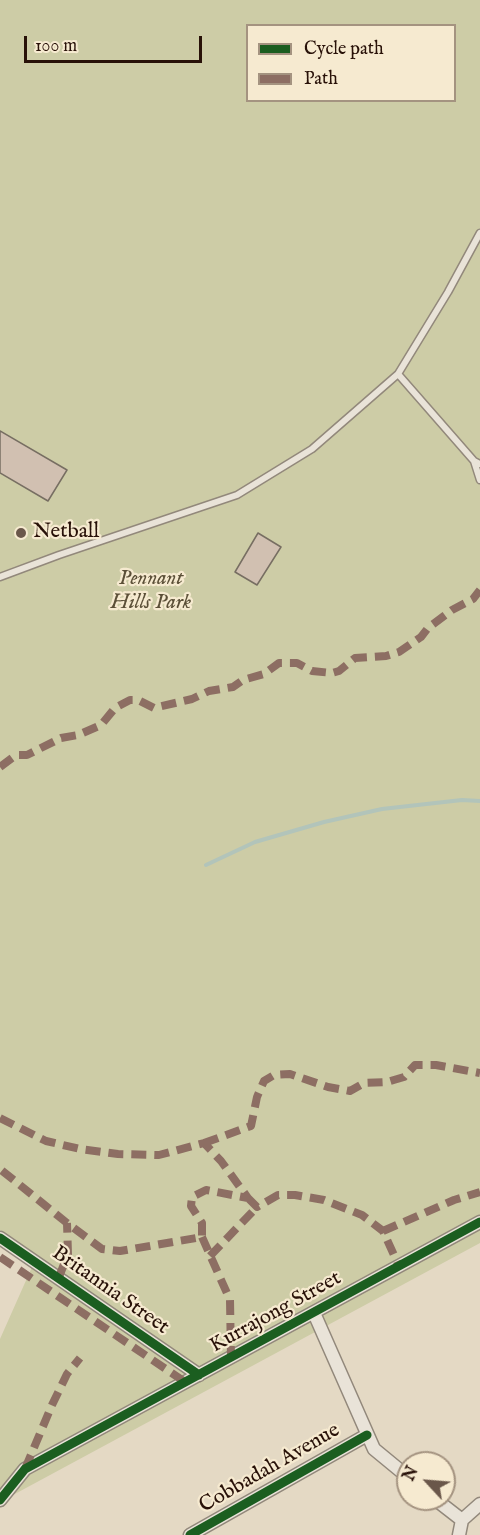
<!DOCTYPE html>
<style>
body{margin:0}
#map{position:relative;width:480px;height:1535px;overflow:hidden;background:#e4d9c4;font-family:"IM FELL English",serif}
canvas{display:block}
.legend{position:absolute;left:246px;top:24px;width:210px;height:78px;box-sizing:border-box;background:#f6ead0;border:2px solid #a49380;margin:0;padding:8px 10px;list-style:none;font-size:18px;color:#281108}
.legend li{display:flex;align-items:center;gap:12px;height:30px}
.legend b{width:30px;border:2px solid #a49380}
.north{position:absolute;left:396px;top:1451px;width:60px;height:60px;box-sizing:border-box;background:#f6ead0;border:2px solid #a49380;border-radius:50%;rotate:296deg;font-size:16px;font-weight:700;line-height:24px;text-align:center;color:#281108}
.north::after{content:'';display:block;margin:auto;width:21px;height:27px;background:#6a574a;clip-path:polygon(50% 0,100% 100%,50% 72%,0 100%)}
.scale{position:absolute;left:24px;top:36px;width:178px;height:27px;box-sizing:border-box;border:3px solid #281108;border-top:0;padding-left:8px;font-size:18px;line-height:21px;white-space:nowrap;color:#281108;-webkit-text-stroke:4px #f6ead0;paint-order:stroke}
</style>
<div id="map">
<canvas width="480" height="1535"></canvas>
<ul class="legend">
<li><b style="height:8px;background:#1b5e20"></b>Cycle path</li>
<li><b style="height:8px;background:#8d6e63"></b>Path</li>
</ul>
<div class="north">N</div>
<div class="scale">100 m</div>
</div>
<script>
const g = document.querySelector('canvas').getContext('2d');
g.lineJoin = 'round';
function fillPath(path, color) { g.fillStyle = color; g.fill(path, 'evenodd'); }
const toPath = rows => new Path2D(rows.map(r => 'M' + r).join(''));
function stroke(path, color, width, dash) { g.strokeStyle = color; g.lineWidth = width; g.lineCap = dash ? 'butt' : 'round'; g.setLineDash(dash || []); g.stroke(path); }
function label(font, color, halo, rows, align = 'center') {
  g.font = font + ' "IM FELL English",serif'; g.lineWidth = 4.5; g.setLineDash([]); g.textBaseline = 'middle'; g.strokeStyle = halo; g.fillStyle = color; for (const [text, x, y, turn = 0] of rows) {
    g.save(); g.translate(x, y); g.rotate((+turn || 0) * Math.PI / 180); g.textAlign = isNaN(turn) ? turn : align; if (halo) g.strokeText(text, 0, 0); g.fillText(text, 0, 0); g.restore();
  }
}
const green = toPath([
 [0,0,480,0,480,1243,0,1502,0,1339,36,1258,0,1230],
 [248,26,454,26,454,100,248,100]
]);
const stream = toPath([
 [206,865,255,842,324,822,382,809,462,800,480,801]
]);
const building = toPath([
 [0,431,67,470,48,501,0,473,0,431],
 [258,533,281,547,257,585,235,572,258,533]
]);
const service = toPath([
 [398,374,474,461,480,464],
 [474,461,480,480],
 [0,577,59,555,237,495,312,449,398,374,448,292,480,233]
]);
const minor = toPath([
 [0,1238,199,1375],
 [314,1313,374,1449,408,1477],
 [435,1499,462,1520,480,1504],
 [0,1500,25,1469,480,1222],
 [190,1535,367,1435],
 [459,1535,462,1520]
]);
const quiet = toPath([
 [0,767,16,755,27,755,61,738,78,735,101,725,115,708,130,700,138,700,154,708,192,699,209,691,233,687,243,680,264,674,279,663,297,663,312,671,332,673,339,671,355,658,386,656,399,652,421,637,428,628,452,610,473,599,480,590],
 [0,1118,46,1141,80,1149,118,1154,159,1155,204,1143,221,1161,248,1198,206,1190,192,1197,191,1206,202,1223,202,1237,120,1251,102,1249,67,1223,0,1169],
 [204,1143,251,1126,257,1097,264,1081,274,1075,290,1074,328,1087,350,1091,364,1083,387,1082,404,1077,415,1065,436,1065,480,1073],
 [248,1198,257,1207,278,1195,295,1195,324,1200,362,1215,383,1231,399,1266],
 [383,1231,454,1200,480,1192],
 [202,1237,230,1300,231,1358],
 [210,1256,258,1206],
 [0,1257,185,1382],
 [59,1277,68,1254,67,1223],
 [25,1469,52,1405,67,1374,80,1358]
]);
const cycleway = toPath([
 [0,1238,199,1375],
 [0,1500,25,1469,480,1222],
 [190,1535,367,1435]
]);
const markers = [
 [21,533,6,"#6a574a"]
];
const poiNames = [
 ["Netball",33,533]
];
const parkNames = [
 ["Pennant",151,580],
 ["Hills Park",151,604]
];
const streetNames = [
 ["Britannia Street",110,1291,35],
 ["Kurrajong Street",276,1313,-29],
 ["Cobbadah Avenue",270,1469,-30]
];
fillPath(green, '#cdcca6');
stroke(stream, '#b2c4ba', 4);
fillPath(building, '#d1c0b1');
stroke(building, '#776e62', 1.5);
stroke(service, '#92887b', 9);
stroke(minor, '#92887b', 15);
stroke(service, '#e9e3d8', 6);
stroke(minor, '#e9e3d8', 12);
stroke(quiet, '#8d6e63', 8, [15, 8]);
stroke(cycleway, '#1b5e20', 9);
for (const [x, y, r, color] of markers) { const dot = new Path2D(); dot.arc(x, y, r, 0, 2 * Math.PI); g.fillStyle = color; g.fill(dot); stroke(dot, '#f6ead0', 2); }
label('21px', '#281108', '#f6ead0', poiNames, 'left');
label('italic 21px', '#5b4f37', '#f6ead0', parkNames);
label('21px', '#281108', '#f6ead0', streetNames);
</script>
